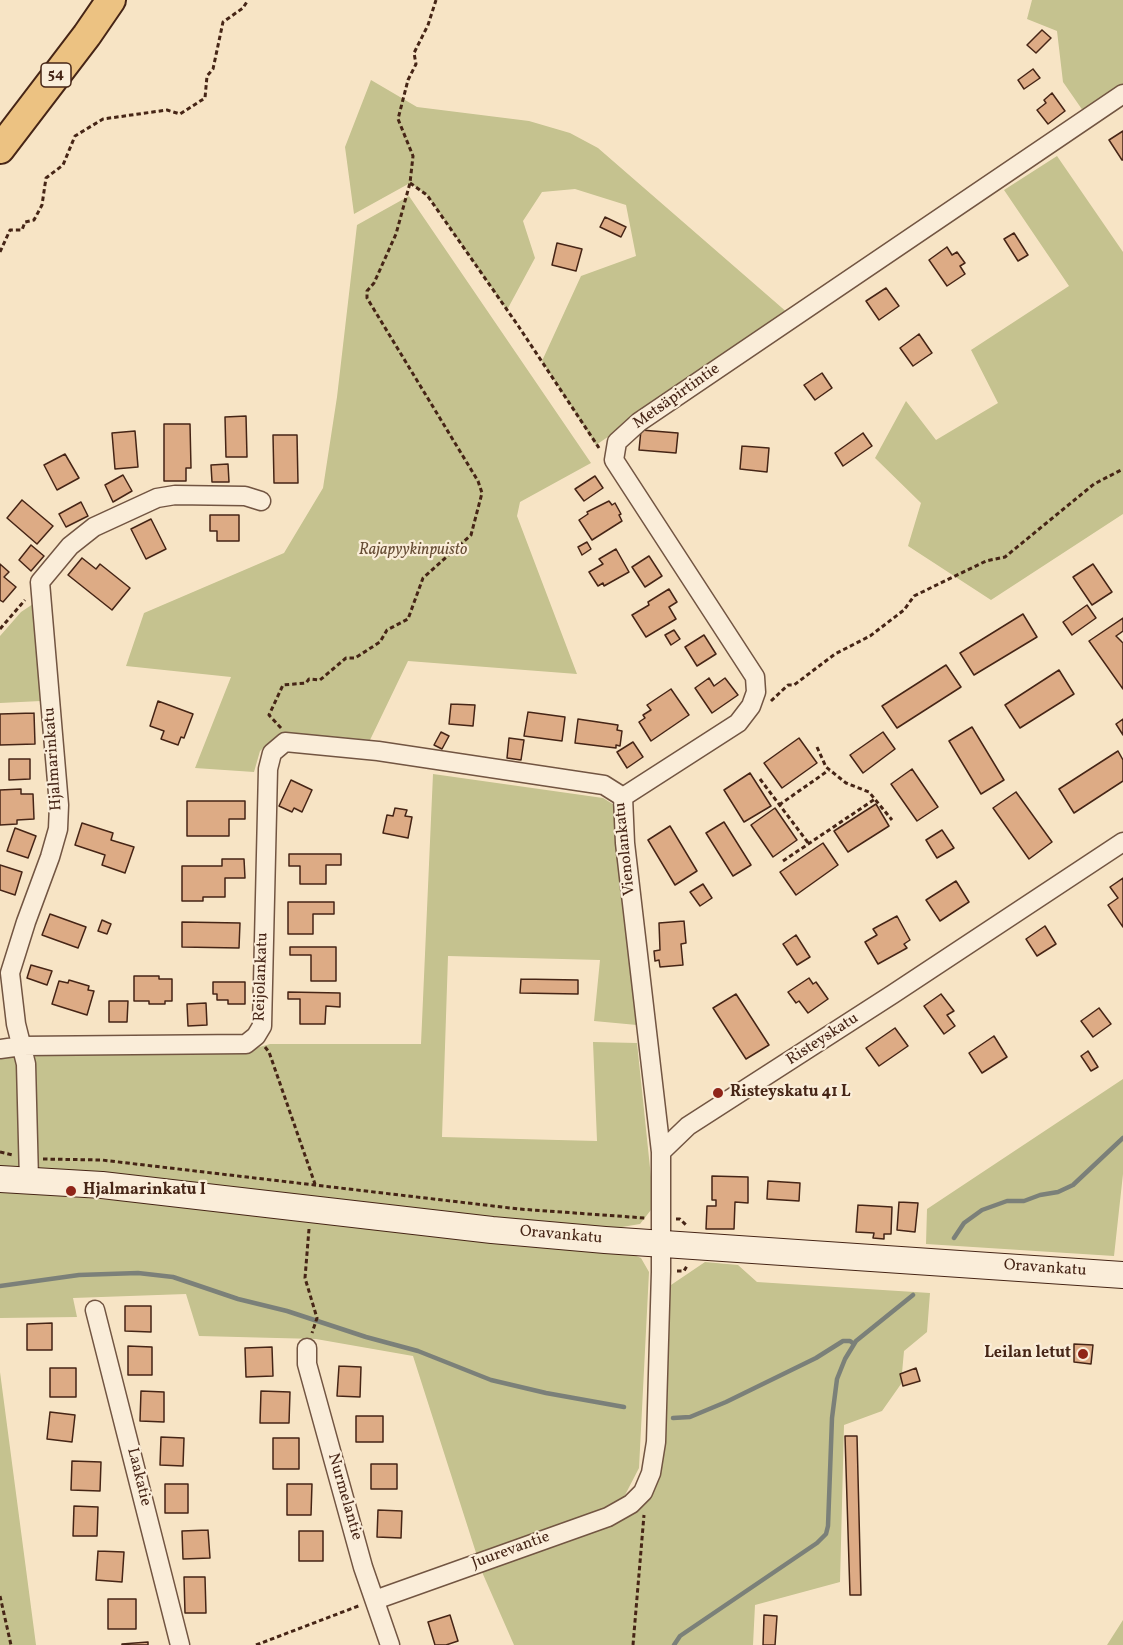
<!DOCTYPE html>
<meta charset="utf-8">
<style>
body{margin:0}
canvas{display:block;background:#f7e4c5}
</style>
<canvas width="1123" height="1645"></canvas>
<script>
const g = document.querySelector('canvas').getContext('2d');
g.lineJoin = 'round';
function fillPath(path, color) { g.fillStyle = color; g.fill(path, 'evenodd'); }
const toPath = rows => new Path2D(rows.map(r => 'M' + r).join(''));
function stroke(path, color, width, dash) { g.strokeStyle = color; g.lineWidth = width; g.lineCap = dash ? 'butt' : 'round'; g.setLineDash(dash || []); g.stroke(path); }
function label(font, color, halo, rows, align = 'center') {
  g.font = font + ' Vollkorn,serif'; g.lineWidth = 4.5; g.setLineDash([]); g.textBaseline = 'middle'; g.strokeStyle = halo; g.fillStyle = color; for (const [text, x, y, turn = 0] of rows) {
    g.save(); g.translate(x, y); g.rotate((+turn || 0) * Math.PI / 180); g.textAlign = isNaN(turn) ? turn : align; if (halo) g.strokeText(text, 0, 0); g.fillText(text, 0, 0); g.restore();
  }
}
const green = toPath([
 [1032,0,1123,0,1123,94,1088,118,1063,82,1057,31,1027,19],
 [371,80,417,107,529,121,570,133,598,148,789,314,596,445,542,361,581,276,636,256,626,205,575,189,542,192,523,221,535,258,507,310,427,195,410,183,354,214,345,147],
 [1057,156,1123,252,1123,514,991,600,908,546,921,503,875,458,906,401,936,440,998,403,971,350,1069,286,1004,190],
 [409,196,591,463,520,502,517,516,577,674,408,661,370,740,282,732,260,751,254,772,195,768,231,677,126,666,144,613,284,553,323,488,337,397,357,225],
 [33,604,36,607,41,701,0,703,0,636,21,612],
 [433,774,603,798,616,806,637,1025,594,1021,600,960,448,956,442,1137,597,1141,593,1042,637,1043,654,1206,640,1224,610,1229,0,1168,0,1057,52,1052,242,1052,270,1044,421,1044],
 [1123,1079,1123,1174,1114,1256,926,1244,927,1209],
 [0,1191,197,1207,629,1253,641,1258,649,1272,639,1468,624,1497,605,1508,478,1559,413,1356,316,1339,199,1336,186,1294,73,1298,77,1317,0,1318],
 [705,1262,738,1265,757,1282,930,1293,927,1332,904,1351,901,1384,882,1411,844,1425,840,1582,755,1605,753,1645,514,1645,482,1572,621,1521,649,1496,665,1444,668,1287],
 [0,1372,36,1645,0,1645],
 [1123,1620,1123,1645,1107,1645]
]);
const stream = toPath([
 [954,1238,964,1223,982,1210,1007,1201,1024,1201,1040,1195,1058,1192,1073,1185,1123,1138],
 [0,1286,79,1275,138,1273,173,1277,238,1299,287,1311,366,1337,418,1351,491,1380,546,1393,624,1407],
 [673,1418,690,1417,726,1402,816,1358,843,1341,850,1341,854,1344],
 [674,1645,680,1636,817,1543,826,1534,828,1526,832,1418,837,1379,845,1359,856,1341,913,1295]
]);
const building = toPath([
 [1042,30,1051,38,1036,53,1027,45,1042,30],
 [1033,69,1040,78,1024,89,1018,80,1033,69],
 [1052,93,1065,111,1048,124,1037,110,1046,103,1044,100,1052,93],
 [1123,131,1123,160,1122,160,1109,140,1123,131],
 [605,217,626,227,621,237,600,227,605,217],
 [1014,233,1028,255,1018,261,1004,239,1014,233],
 [557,243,582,249,576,271,552,265,557,243],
 [947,247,952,255,957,252,965,263,960,266,965,274,947,286,929,260,947,247],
 [886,288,899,306,879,320,866,301,886,288],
 [919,334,932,353,913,366,900,348,919,334],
 [822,373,832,388,815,400,804,385,822,373],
 [246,416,247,457,226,457,225,417,246,416],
 [164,424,190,424,191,468,186,468,186,481,164,481,164,424],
 [641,430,678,433,676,453,639,450,641,430],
 [135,431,138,467,115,469,112,433,135,431],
 [863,433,872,446,843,466,835,453,863,433],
 [273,435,297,435,298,483,274,483,273,435],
 [742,446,769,448,767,472,740,469,742,446],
 [65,454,79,478,57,490,44,465,65,454],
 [228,464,229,482,212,482,211,465,228,464],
 [123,475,132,491,113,502,105,485,123,475],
 [595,476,603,488,584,501,575,489,595,476],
 [22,500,53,526,37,544,7,518,22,500],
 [609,501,612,505,615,503,621,514,619,515,622,521,592,540,579,520,588,514,587,512,609,501],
 [81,502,88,516,66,527,59,514,81,502],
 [210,515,239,515,239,541,217,541,217,531,210,531,210,515],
 [151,519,166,549,146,559,131,529,151,519],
 [587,542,591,549,582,555,578,547,587,542],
 [31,545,44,556,31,571,19,560,31,545],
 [616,549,629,572,604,586,603,583,598,586,589,572,603,564,599,559,616,549],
 [649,556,662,576,645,587,632,567,649,556],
 [82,558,96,569,100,564,130,588,112,610,68,575,82,558],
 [0,564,9,572,4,577,16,587,3,602,0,600,0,564],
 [1093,564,1112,592,1092,605,1073,577,1093,564],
 [669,589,677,602,669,607,676,619,646,637,632,615,649,605,648,602,669,589],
 [1087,605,1096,618,1072,635,1063,622,1087,605],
 [1023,614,1037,637,974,675,960,653,1023,614],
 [1123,618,1123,631,1116,636,1123,643,1123,689,1089,641,1123,618],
 [674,630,680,639,671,645,665,635,674,630],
 [704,635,716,654,697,666,685,647,704,635],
 [946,665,961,687,897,728,882,706,946,665],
 [1059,670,1074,694,1020,728,1005,705,1059,670],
 [709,678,714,686,725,678,738,695,712,713,695,688,709,678],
 [671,689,689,715,651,741,639,722,645,718,643,715,651,710,647,705,671,689],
 [158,701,193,714,184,738,181,737,178,745,161,739,164,731,150,726,158,701],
 [451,704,475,705,473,726,449,724,451,704],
 [528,712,565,717,562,741,524,736,528,712],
 [34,713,35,744,0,745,0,714,34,713],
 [578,719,618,725,617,730,622,731,620,746,616,745,616,748,575,743,578,719],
 [1123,719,1123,735,1116,724,1123,719],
 [972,727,1004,780,981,794,949,741,972,727],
 [441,732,449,736,442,749,434,745,441,732],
 [883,732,895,749,863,773,850,755,883,732],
 [509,738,524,740,521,760,507,758,509,738],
 [799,738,817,763,782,788,764,763,799,738],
 [633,742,643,757,627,768,617,752,633,742],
 [1118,751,1123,760,1123,781,1074,813,1059,789,1118,751],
 [9,759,30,759,30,779,9,780,9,759],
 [912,769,938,807,917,821,891,784,912,769],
 [750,773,771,806,744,822,724,790,750,773],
 [291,780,312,790,302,812,294,808,292,812,279,806,291,780],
 [21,789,21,794,33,794,34,819,17,820,17,824,0,825,0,790,21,789],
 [1016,792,1052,842,1029,859,993,808,1016,792],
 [187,801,245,801,245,819,229,819,229,836,187,836,187,801],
 [876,804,889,826,848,852,834,831,876,804],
 [395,808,407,810,405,816,412,817,408,838,383,833,387,815,393,816,395,808],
 [775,808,797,840,773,857,751,825,775,808],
 [724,822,751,865,733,876,706,833,724,822],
 [82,823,113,833,111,840,134,847,125,873,102,865,105,855,75,845,82,823],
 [670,826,697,871,675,885,648,840,670,826],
 [15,828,36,836,28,858,7,851,15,828],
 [942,830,954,848,937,858,926,840,942,830],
 [823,843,838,865,796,895,780,872,823,843],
 [289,854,341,854,341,865,326,865,326,884,300,884,300,866,289,866,289,854],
 [222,859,244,859,245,878,225,878,225,897,203,897,203,901,182,901,182,866,222,866,222,859],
 [0,865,22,872,15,895,0,890,0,865],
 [1123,878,1123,927,1108,905,1118,898,1110,887,1123,878],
 [956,881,969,902,940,921,926,900,956,881],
 [703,884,712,898,700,906,690,892,703,884],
 [288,902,334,902,334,914,313,914,313,934,288,934,288,902],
 [50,914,86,927,78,948,42,935,50,914],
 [897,916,910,940,904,944,907,948,878,964,865,942,877,935,873,929,897,916],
 [102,920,111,924,107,934,98,931,102,920],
 [684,921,686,943,681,944,683,965,660,967,659,960,655,961,654,951,660,950,659,923,684,921],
 [182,922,240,923,239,948,182,947,182,922],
 [1045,926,1056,944,1037,956,1026,939,1045,926],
 [796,935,810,957,797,965,783,944,796,935],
 [290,947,336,947,336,981,311,981,311,955,290,955,290,947],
 [31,965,52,971,47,985,27,978,31,965],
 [134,976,159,976,159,979,172,979,172,1001,165,1001,165,1004,149,1004,149,1001,134,1001,134,976],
 [809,978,813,984,816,982,828,999,808,1013,799,1001,796,1003,788,992,809,978],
 [521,979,578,980,578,994,520,993,521,979],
 [69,980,89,986,88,990,94,991,87,1015,52,1004,59,981,68,983,69,980],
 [213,982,245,982,245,1004,228,1004,228,1000,217,1000,217,994,213,994,213,982],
 [288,992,340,993,340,1007,326,1006,325,1024,300,1024,300,999,288,999,288,992],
 [736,994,769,1045,746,1059,713,1008,736,994],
 [941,994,954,1011,947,1015,955,1026,944,1034,924,1006,941,994],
 [109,1001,128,1001,127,1022,109,1022,109,1001],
 [206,1003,207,1025,188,1026,187,1004,206,1003],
 [1099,1008,1111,1024,1093,1037,1081,1021,1099,1008],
 [895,1028,908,1046,879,1066,866,1048,895,1028],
 [994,1036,1007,1057,982,1073,969,1053,994,1036],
 [1088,1051,1098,1067,1091,1071,1081,1056,1088,1051],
 [712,1176,748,1177,748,1203,735,1202,734,1229,706,1229,707,1206,716,1206,716,1200,712,1200,712,1176],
 [768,1181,800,1183,799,1201,767,1199,768,1181],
 [899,1202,918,1203,915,1232,897,1230,899,1202],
 [858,1205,892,1207,891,1234,884,1234,884,1239,873,1238,874,1233,856,1232,858,1205],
 [125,1306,151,1306,151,1332,125,1331,125,1306],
 [52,1323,52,1350,27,1350,27,1324,52,1323],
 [1074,1344,1093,1345,1091,1364,1074,1362,1074,1344],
 [128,1346,152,1347,152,1375,128,1375,128,1346],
 [272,1347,273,1376,246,1377,245,1348,272,1347],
 [339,1366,361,1367,360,1397,337,1396,339,1366],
 [50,1368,76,1368,76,1397,50,1397,50,1368],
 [916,1368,920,1381,903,1386,900,1374,916,1368],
 [141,1391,164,1392,164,1422,140,1421,141,1391],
 [261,1391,290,1392,289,1423,260,1423,261,1391],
 [50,1412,75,1415,72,1442,47,1439,50,1412],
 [356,1416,383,1416,383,1442,356,1442,356,1416],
 [845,1436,857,1436,861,1595,850,1595,845,1436],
 [161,1437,184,1438,183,1466,160,1465,161,1437],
 [273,1438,299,1438,299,1469,273,1469,273,1438],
 [72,1461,101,1462,100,1491,71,1490,72,1461],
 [371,1464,397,1464,397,1489,371,1489,371,1464],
 [165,1484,188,1484,188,1513,165,1513,165,1484],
 [287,1484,312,1484,311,1515,287,1515,287,1484],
 [74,1506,98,1507,97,1536,73,1536,74,1506],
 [378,1510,402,1511,401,1538,377,1537,378,1510],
 [208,1530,210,1558,183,1559,182,1531,208,1530],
 [299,1531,323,1531,323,1561,299,1561,299,1531],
 [98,1551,124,1552,122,1582,96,1580,98,1551],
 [184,1577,205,1577,206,1613,185,1613,184,1577],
 [108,1599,136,1599,136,1629,108,1629,108,1599],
 [450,1615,458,1641,446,1645,435,1645,428,1622,450,1615],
 [764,1615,777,1616,775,1645,763,1645,764,1615],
 [148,1642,148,1645,122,1645,122,1644,148,1642]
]);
const path = toPath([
 [410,183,427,195,519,327,599,448],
 [0,252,10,230,22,230,25,222,34,220,42,205,46,178,63,165,75,136,103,119,167,110,180,114,205,98,207,76,213,69,223,22,243,8,248,0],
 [0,629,25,600],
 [771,701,788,685,794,685,835,654,870,636,904,610,914,596,986,561,1005,557,1094,484,1123,469],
 [281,728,269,715,283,685,306,683,309,679,320,680,346,658,355,658,380,642,387,630,408,619,423,578,471,535,482,493,478,481,367,298,367,291,374,283,396,234,410,183,413,156,398,119,408,80,416,64,414,53,428,25,436,0],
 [817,747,826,767,846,783,869,792,892,820],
 [760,779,809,844],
 [779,805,829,770],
 [783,861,875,799],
 [265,1047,269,1052,315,1184],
 [0,1152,13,1155],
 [43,1159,102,1160,519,1209,645,1218],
 [676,1219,680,1219,687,1226],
 [309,1229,305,1278,317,1318,312,1333],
 [677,1271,684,1271,688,1264],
 [0,1596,11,1645],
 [256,1645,361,1605],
 [633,1645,644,1515]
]);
const street = toPath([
 [623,797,738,723,751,706,756,692,755,677,614,460,617,442,639,422,1123,94],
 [623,797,625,843,661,1152],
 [0,1049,22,1046,246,1044,256,1036,262,1026,268,769,272,753,285,742,378,751,604,785,623,797],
 [29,1180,26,1064,16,1024,10,973,26,922,50,857,58,829,59,805,40,582,70,546,94,527,157,498,175,495,245,496,261,501],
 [95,1310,180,1645],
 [307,1348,307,1364,363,1567,390,1645],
 [375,1600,608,1517,631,1504,643,1492,651,1473,656,1442,661,1272,661,1152,688,1126,893,994,1123,842]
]);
const secondary = toPath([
 [0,1179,102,1185,492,1230,605,1240,1123,1275]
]);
const primary = toPath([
 [0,149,87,35,111,0]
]);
const markers = [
 [718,1093,6,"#8f2418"],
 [71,1191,6,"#8f2418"],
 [1083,1354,6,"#8f2418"]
];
const shields = [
 [56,75,30]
];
const shieldNames = [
 ["54",56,75]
];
const streetNames = [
 ["Metsäpirtintie",677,397,-35],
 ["Hjalmarinkatu",54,759,-94],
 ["Vienolankatu",626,849,-96],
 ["Reijolankatu",262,977,-88],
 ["Risteyskatu",823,1040,-33],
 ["Oravankatu",561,1236,5],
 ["Oravankatu",1045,1269,4],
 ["Laakatie",138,1477,76],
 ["Nurmelantie",344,1497,74],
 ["Juurevantie",511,1551,-20]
];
const parkNames = [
 ["Rajapyykinpuisto",413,551]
];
const poiNames = [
 ["Risteyskatu 41 L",730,1093],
 ["Hjalmarinkatu I",83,1191],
 ["Leilan letut",1071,1354,"right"]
];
fillPath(green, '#c5c28f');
stroke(stream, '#7b8079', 4.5);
fillPath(building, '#ddab85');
stroke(building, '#462516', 1.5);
stroke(street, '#725542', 21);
stroke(secondary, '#462516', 28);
stroke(primary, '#462516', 32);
stroke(path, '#462516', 3, [4.5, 3]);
stroke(street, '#faedd9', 18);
stroke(secondary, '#faedd9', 26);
stroke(primary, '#ecc282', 28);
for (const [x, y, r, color] of markers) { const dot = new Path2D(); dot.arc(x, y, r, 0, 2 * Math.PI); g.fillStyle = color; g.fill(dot); stroke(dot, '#faedd9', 2); }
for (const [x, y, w] of shields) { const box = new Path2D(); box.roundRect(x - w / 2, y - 12, w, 24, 4.5); g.fillStyle = '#faedd9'; g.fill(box); stroke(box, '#462516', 1.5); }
label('bold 15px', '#462516', null, shieldNames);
label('16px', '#462516', '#faedd9', streetNames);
label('italic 16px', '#664c34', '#faedd9', parkNames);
label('bold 16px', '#462516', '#faedd9', poiNames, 'left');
</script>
